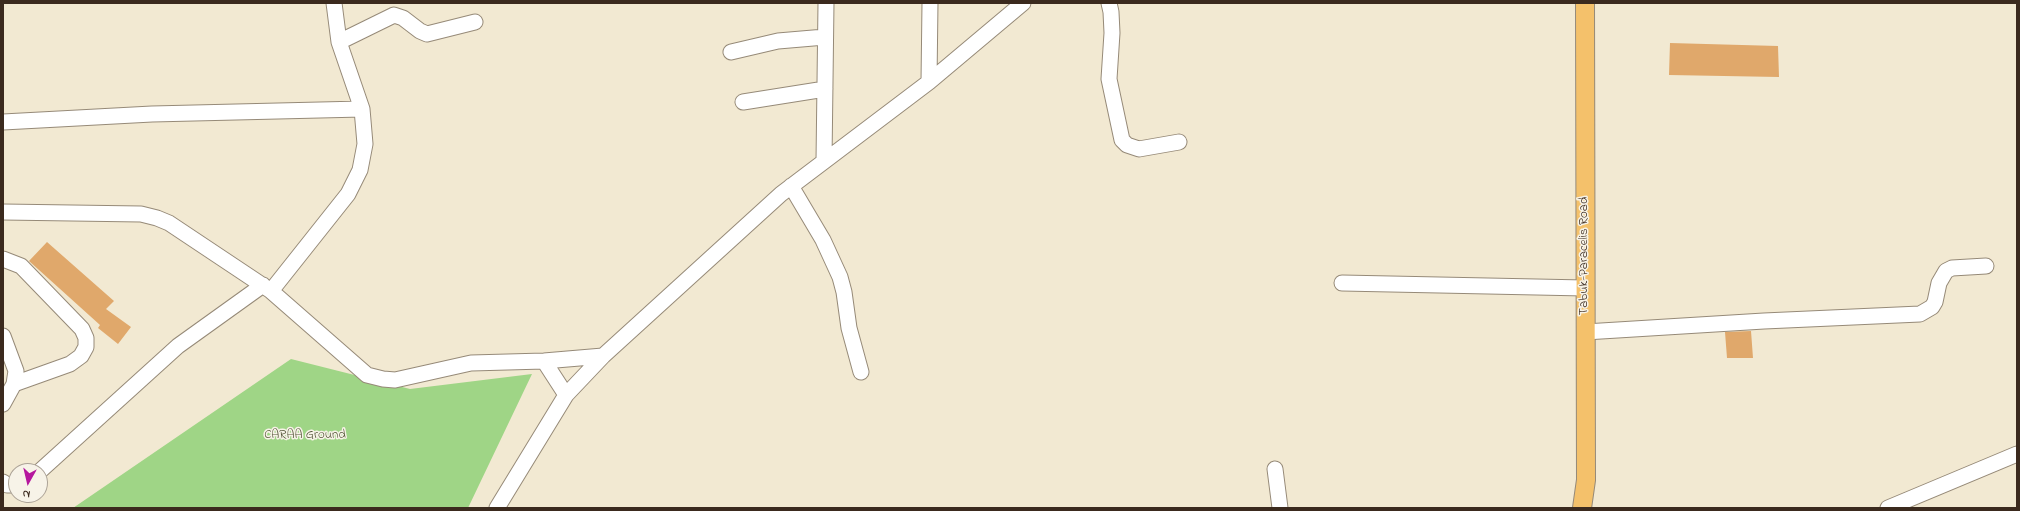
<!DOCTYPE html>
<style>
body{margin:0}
#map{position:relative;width:2020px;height:511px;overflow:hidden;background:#f2e9d2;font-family:"Indie Flower",sans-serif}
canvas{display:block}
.frame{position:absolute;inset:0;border:4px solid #3b2a1e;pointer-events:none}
.north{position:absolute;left:8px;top:463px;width:40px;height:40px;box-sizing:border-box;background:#f7f3e8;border:1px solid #aca397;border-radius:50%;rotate:188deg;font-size:11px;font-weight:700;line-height:16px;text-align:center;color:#3b2a1e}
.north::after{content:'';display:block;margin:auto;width:14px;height:18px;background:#b5179e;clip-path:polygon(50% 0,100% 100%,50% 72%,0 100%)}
</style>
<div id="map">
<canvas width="2020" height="511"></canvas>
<div class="frame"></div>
<div class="north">N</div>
</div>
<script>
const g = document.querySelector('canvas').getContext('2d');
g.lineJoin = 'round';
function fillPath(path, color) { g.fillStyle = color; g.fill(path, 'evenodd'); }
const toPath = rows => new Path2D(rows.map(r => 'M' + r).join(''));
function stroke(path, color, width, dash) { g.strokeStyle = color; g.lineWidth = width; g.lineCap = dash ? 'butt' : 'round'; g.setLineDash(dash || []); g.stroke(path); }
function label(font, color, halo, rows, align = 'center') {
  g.font = font + ' "Indie Flower",sans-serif'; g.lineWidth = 3; g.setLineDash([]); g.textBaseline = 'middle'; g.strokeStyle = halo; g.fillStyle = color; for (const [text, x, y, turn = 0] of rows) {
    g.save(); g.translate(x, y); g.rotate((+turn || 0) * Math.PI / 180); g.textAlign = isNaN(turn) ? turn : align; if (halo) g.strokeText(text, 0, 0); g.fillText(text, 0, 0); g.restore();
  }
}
const green = toPath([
 [291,359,410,389,532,374,468,508,73,508]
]);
const building = toPath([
 [1670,43,1778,46,1779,77,1669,75],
 [47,242,114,301,106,309,131,327,118,344,98,328,100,325,29,261],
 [1751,331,1753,358,1727,358,1725,332]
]);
const minor = toPath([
 [1109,3,1111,12,1112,33,1109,79,1122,140,1127,145,1139,149,1179,142],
 [339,42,394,15,403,18,420,31,427,34,475,22],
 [731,52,778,41,825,37],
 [929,82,930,3],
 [743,102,825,89],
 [3,122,152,114,362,109],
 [824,161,826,3],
 [791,186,823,240,840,277,844,292,849,328,861,372],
 [3,212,141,214,157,218,169,223,271,291,367,375,383,379,395,380,471,363,544,361,603,356,781,194,929,82,1023,3],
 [3,259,21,266,82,329,86,338,86,347,81,356,70,364,14,384],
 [1342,283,1585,288],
 [271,291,348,194,360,170,365,144,362,109,339,42,334,3],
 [1585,332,1764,321,1920,314,1932,307,1935,302,1939,283,1946,271,1952,268,1986,266],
 [3,336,16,371,14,384,3,404],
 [544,361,566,395],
 [1275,469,1280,508],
 [40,471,178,346,263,285],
 [3,482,7,485,16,485],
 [497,508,566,395,603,356],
 [1888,508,2017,454]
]);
const major = toPath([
 [1582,508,1586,480,1585,3]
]);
const streetNames = [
 ["Tabuk-Paracelis Road",1585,256,-90]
];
const parkNames = [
 ["CARAA Ground",305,436]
];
fillPath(green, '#9fd586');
fillPath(building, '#e0a86b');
stroke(minor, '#968a78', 17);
stroke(major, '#968a78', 20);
stroke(minor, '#fff', 15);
stroke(major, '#f4c16b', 18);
label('13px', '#3b2a1e', '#f7f3e8', streetNames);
label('13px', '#545538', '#f7f3e8', parkNames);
</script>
